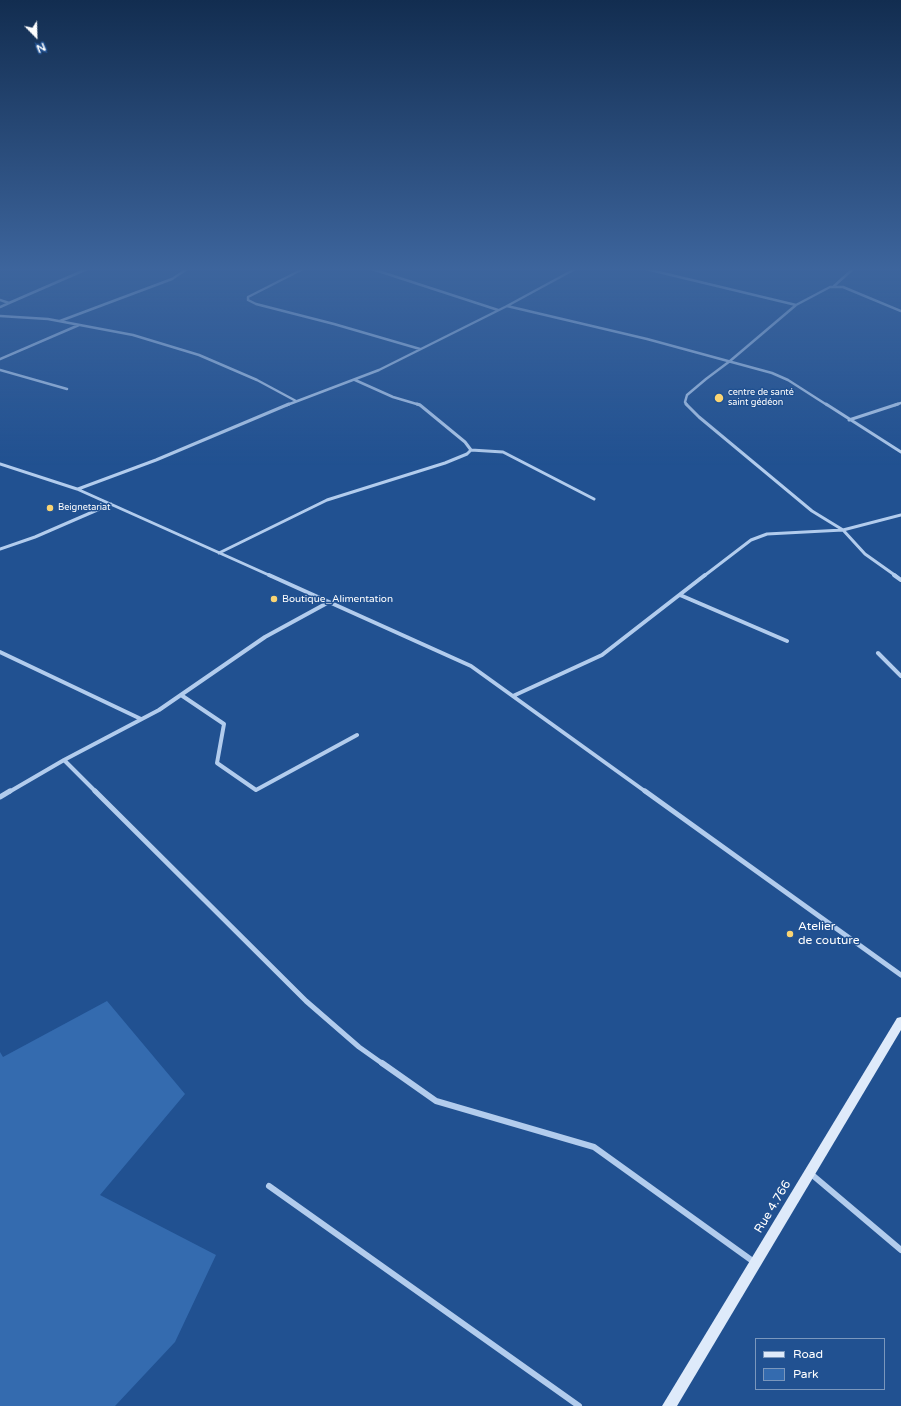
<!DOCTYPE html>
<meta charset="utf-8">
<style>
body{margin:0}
#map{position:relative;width:901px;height:1406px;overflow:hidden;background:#215191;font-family:"Varela Round",sans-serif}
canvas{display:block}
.legend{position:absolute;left:755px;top:1338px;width:130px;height:52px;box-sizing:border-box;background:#215191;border:1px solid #7a97bd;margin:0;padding:5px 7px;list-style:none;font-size:12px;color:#fff}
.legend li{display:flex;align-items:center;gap:8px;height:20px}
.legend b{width:20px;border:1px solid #7a97bd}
.north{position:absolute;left:16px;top:16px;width:40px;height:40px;-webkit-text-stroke:3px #215191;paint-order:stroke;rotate:157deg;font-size:11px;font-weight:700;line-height:16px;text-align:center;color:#fff}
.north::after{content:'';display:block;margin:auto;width:14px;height:18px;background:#fff;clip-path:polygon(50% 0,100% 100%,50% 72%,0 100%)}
</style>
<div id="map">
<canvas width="901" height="1406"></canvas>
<ul class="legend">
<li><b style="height:5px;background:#deeafa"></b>Road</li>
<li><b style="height:11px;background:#346baf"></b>Park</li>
</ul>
<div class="north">N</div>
</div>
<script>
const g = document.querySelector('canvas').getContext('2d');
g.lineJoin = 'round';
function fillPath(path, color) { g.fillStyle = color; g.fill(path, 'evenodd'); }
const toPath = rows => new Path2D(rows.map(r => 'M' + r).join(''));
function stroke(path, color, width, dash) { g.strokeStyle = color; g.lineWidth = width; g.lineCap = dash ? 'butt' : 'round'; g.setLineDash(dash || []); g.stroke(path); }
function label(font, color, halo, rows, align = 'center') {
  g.font = font + ' "Varela Round",sans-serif'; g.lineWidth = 3; g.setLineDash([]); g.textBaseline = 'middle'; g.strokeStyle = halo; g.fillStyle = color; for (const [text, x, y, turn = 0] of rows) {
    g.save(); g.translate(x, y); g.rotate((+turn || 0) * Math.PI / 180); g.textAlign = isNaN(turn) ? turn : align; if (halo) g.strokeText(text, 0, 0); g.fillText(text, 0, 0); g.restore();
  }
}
const green = toPath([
 [107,1001,185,1094,100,1195,216,1255,175,1342,115,1406,0,1406,0,1052,3,1057]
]);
const streetFar4 = toPath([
 [303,269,248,297,248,300,256,304,334,324,420,349],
 [372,269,498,310],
 [646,269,796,305],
 [834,286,853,269,850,269],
 [0,300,9,303,0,307],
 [9,303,87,269],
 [507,306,647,339,772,373,788,380,827,405],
 [0,316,48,319,133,335,199,355,257,380,296,401],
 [60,321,172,279,187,269],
 [0,359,79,325],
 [0,370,67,389],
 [355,380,393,397,420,405],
 [287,405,379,370,507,306,575,269],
 [687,405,685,402,687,395,706,379,730,361,796,305,830,287,843,287,901,311],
 [895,405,901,403]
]);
const streetFar3 = toPath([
 [417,404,420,405,465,442,471,450],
 [686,404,699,417,812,511,843,530,865,554,896,576],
 [826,404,901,452],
 [849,420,898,404],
 [0,464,77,489,271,576],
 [78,489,156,460,289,404],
 [0,549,35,537,111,504],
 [219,553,327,500,445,463,467,454,471,450,503,452,594,499],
 [704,576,751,540,767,534,843,530,901,515]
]);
const streetFar2 = toPath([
 [269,575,471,666,646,792],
 [894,575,901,580],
 [680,595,787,641],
 [0,652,141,719],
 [878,653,901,676],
 [181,695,224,724,217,763,256,790,357,735],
 [513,696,602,655,705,575],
 [64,760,96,792],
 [9,792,64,760,159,710,265,637,329,602]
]);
const streetFar1 = toPath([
 [95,791,306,1001,359,1047,383,1064],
 [645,791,901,975],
 [0,797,10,791]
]);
const street = toPath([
 [382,1063,436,1101,594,1147,754,1262],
 [810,1173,901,1250],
 [269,1186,579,1406]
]);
const secondary = toPath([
 [901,1017,901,1030,677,1406,662,1406,897,1018,901,1017]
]);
const markers = [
 [719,398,5,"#fad473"],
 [50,508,4,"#fad473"],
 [274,599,4,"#fad473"],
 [790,934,4,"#fad473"]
];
const farPoinames = [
 ["centre de santé",728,393],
 ["saint gédéon",728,403],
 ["Beignetariat",58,508]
];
const poiNames = [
 ["Boutique_Alimentation",282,599]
];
const nearPoinames = [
 ["Atelier",798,927],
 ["de couture",798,941]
];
const nearStreetnames = [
 ["Rue 4.766",773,1207,-59]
];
fillPath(green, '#346baf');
stroke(streetFar4, '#b2cced', 2.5);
stroke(streetFar3, '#b2cced', 3);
stroke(streetFar2, '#b2cced', 4);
stroke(streetFar1, '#b2cced', 5);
stroke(street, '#b2cced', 6);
fillPath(secondary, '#deeafa');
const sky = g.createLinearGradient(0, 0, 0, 465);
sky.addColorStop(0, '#122d50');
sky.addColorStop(0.58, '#3d659d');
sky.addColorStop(1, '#3d659d00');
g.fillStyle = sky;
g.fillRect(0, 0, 901, 465);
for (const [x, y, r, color] of markers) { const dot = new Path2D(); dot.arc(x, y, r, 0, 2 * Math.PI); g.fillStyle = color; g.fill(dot); stroke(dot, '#215191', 1.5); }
label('9px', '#fff', '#215191', farPoinames, 'left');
label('10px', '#fff', '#215191', poiNames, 'left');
label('12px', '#fff', '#215191', nearPoinames, 'left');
label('12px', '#fff', '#215191', nearStreetnames);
</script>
